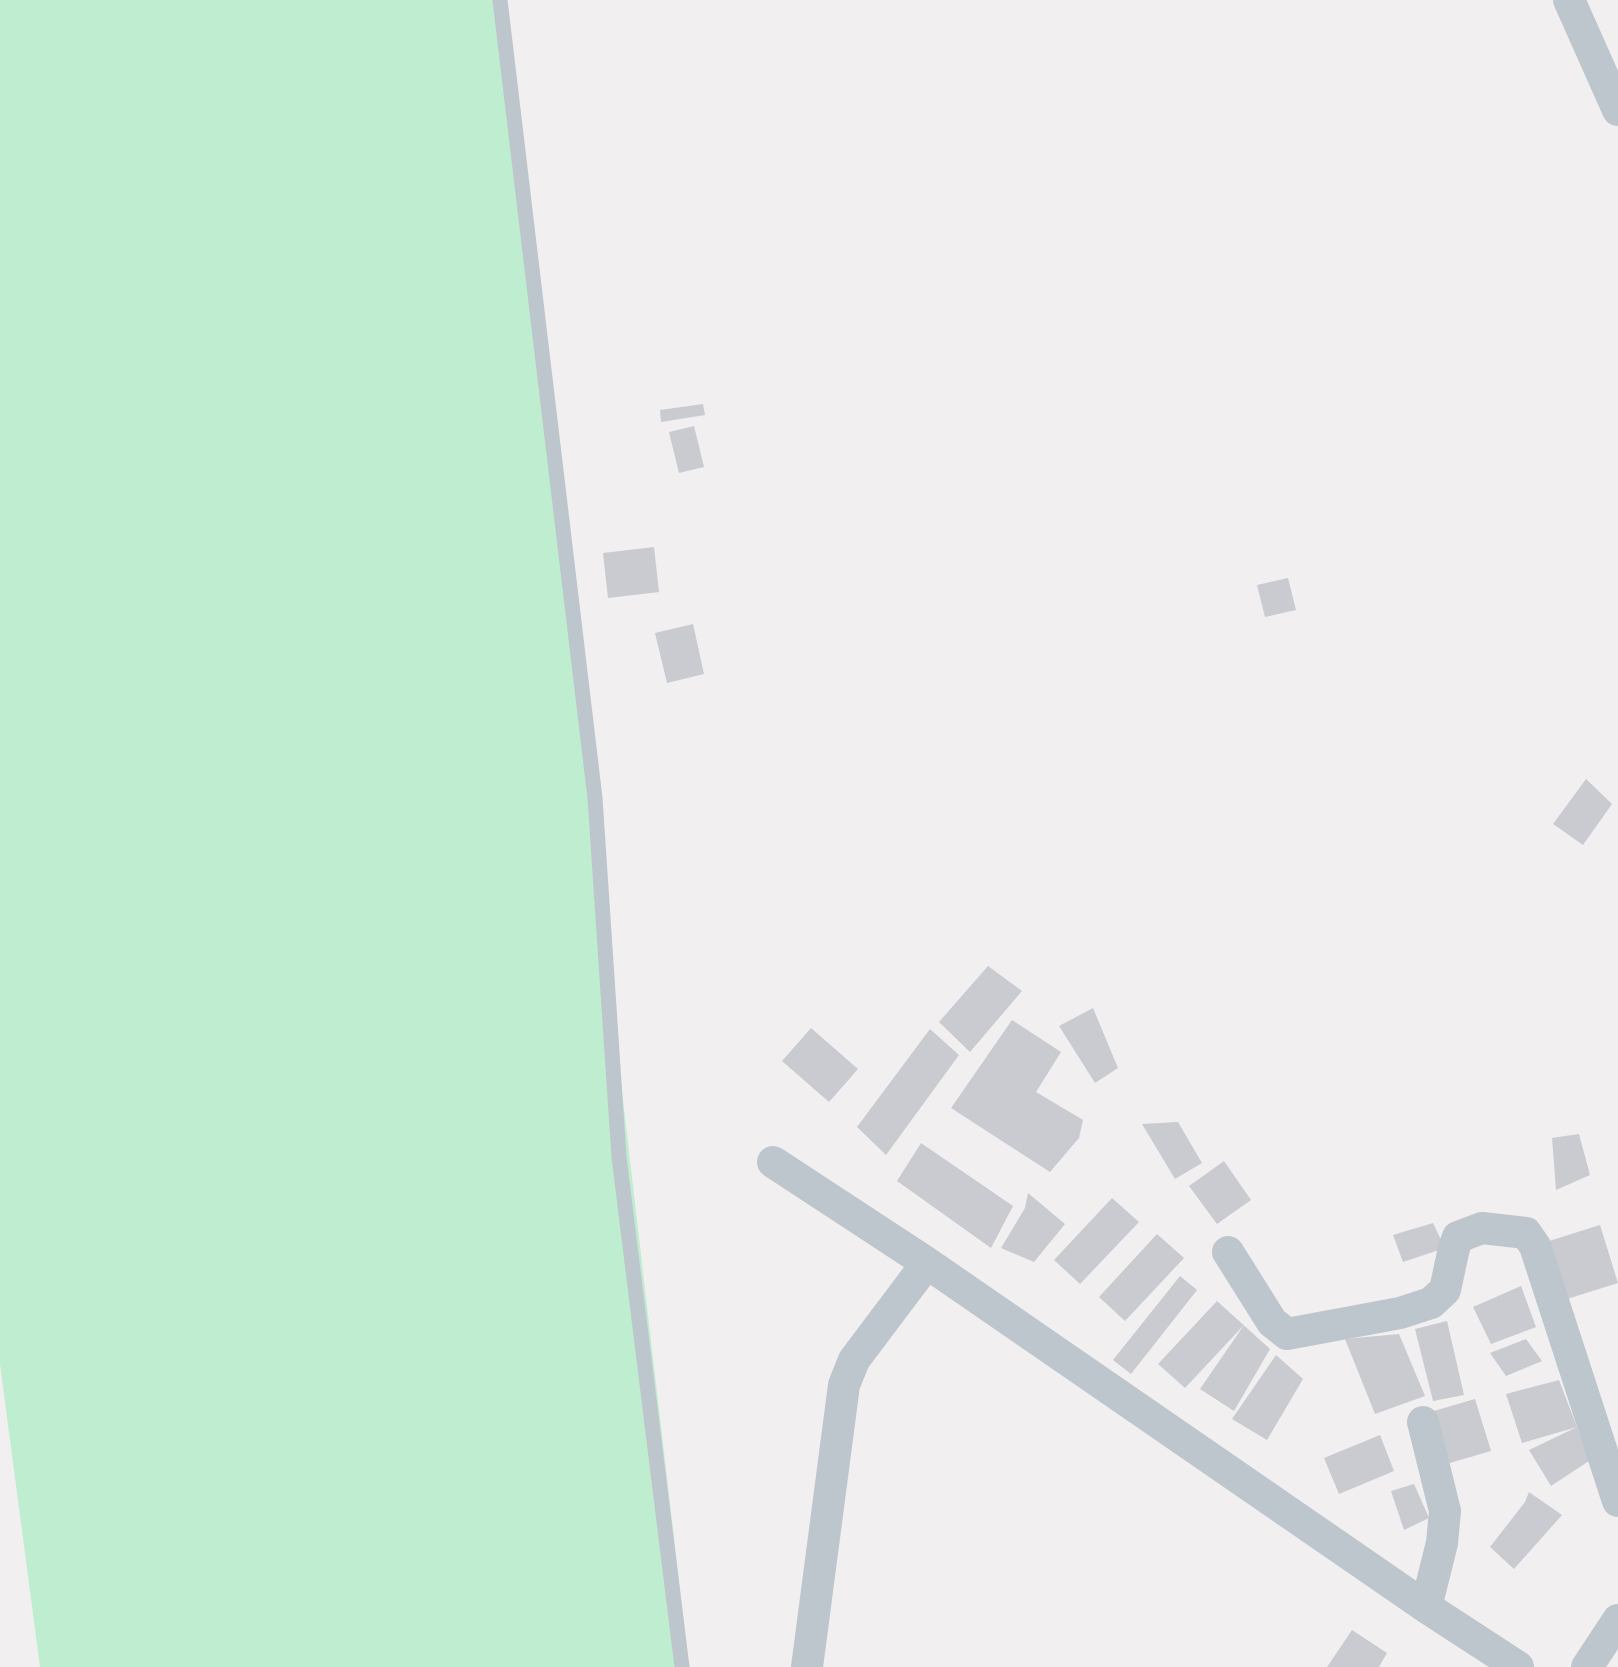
<!DOCTYPE html>
<style>
body{margin:0}
canvas{display:block;background:#f1efef}
</style>
<canvas width="1618" height="1667"></canvas>
<script>
const g = document.querySelector('canvas').getContext('2d');
g.lineJoin = 'round';
function fillPath(path, color) { g.fillStyle = color; g.fill(path, 'evenodd'); }
const toPath = rows => new Path2D(rows.map(r => 'M' + r).join(''));
function stroke(path, color, width, dash) { g.strokeStyle = color; g.lineWidth = width; g.lineCap = dash ? 'butt' : 'round'; g.setLineDash(dash || []); g.stroke(path); }
const green = toPath([
 [0,0,495,0,689,1667,40,1667,0,1364]
]);
const building = toPath([
 [703,404,705,415,661,422,660,410],
 [694,426,704,467,679,473,669,432],
 [654,547,659,592,608,598,603,553],
 [1288,578,1296,610,1265,617,1257,585],
 [693,624,704,674,667,683,655,633],
 [1586,779,1612,804,1583,845,1553,824],
 [988,966,1022,991,970,1052,939,1022],
 [1093,1008,1118,1068,1095,1083,1059,1026],
 [1012,1020,1061,1052,1036,1092,1083,1120,1079,1138,1050,1172,951,1108],
 [811,1028,858,1069,829,1102,782,1061],
 [930,1029,959,1055,886,1155,857,1127],
 [1178,1122,1202,1163,1175,1179,1142,1124],
 [1579,1134,1590,1175,1556,1190,1552,1138],
 [921,1143,1013,1206,991,1248,897,1181],
 [1224,1161,1251,1200,1217,1224,1189,1186],
 [1028,1193,1065,1224,1034,1262,1001,1248,1025,1208],
 [1112,1198,1139,1222,1080,1284,1054,1260],
 [1433,1223,1445,1248,1403,1262,1393,1235],
 [1600,1225,1618,1283,1567,1299,1549,1241],
 [1157,1234,1184,1258,1125,1321,1099,1297],
 [1180,1276,1197,1290,1131,1374,1113,1360],
 [1521,1286,1536,1327,1491,1344,1473,1307],
 [1217,1301,1270,1349,1234,1411,1200,1389,1244,1325,1185,1388,1158,1364],
 [1447,1321,1464,1395,1433,1401,1415,1329],
 [1399,1334,1425,1396,1375,1414,1345,1339],
 [1526,1339,1542,1361,1506,1376,1490,1353],
 [1276,1355,1303,1379,1267,1440,1232,1419],
 [1559,1380,1577,1427,1589,1461,1551,1486,1529,1450,1577,1427,1522,1443,1506,1394],
 [1475,1399,1491,1451,1443,1465,1427,1413],
 [1380,1435,1394,1471,1339,1494,1324,1458],
 [1414,1484,1429,1518,1404,1530,1391,1491],
 [1529,1492,1562,1515,1514,1569,1490,1547,1525,1502],
 [1352,1630,1387,1653,1379,1667,1327,1667]
]);
const service = toPath([
 [500,0,595,798,619,1157,682,1667]
]);
const minor = toPath([
 [1569,0,1618,110],
 [773,1162,927,1263,1426,1607,1518,1667],
 [1228,1252,1272,1322,1287,1334,1400,1313,1431,1303,1445,1290,1454,1248,1458,1237,1482,1228,1526,1233,1535,1246,1618,1501],
 [1423,1422,1445,1511,1442,1543,1426,1607],
 [807,1667,844,1385,854,1360,927,1263],
 [1587,1667,1618,1620]
]);
fillPath(green, '#beeecf');
fillPath(building, '#c9cbd1');
stroke(service, '#bdc6cd', 15);
stroke(minor, '#bdc6cd', 32);
</script>
